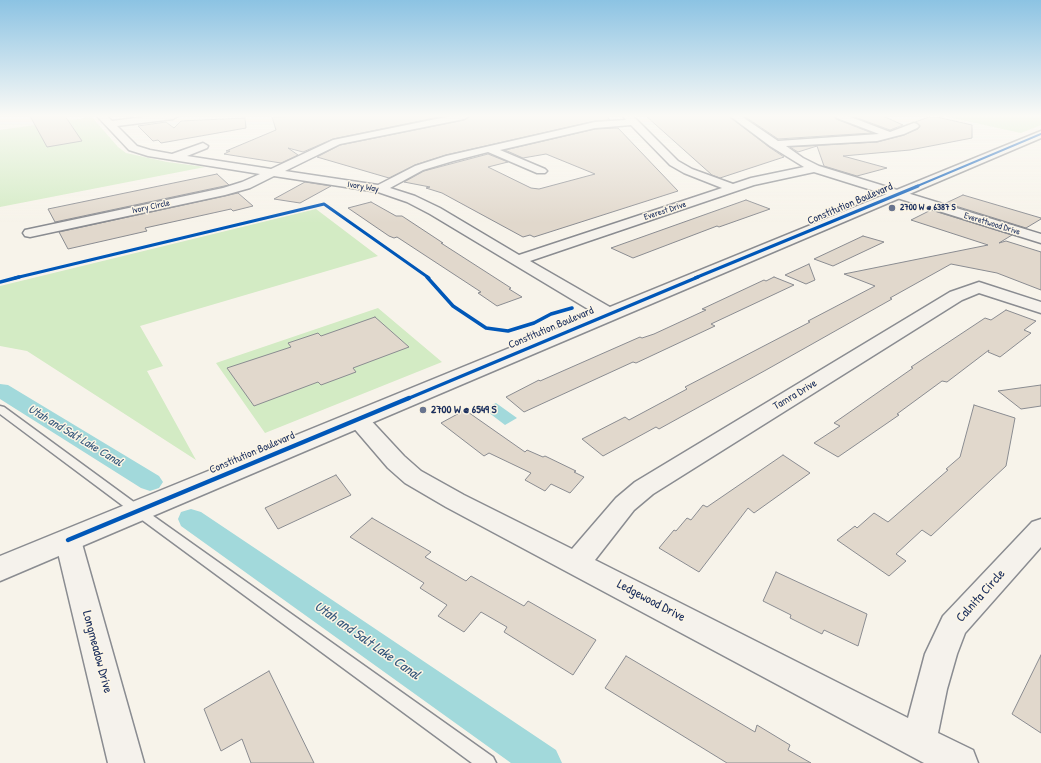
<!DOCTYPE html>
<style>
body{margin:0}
canvas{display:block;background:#f7f3ea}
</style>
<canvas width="1041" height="763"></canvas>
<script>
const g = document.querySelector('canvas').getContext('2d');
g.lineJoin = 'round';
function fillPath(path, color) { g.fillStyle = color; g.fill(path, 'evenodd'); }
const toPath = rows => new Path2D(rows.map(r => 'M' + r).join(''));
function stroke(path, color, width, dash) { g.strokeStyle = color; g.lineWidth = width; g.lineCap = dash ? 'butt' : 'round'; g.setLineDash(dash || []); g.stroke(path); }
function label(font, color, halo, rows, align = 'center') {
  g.font = font + ' "Patrick Hand",sans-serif'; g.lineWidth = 3; g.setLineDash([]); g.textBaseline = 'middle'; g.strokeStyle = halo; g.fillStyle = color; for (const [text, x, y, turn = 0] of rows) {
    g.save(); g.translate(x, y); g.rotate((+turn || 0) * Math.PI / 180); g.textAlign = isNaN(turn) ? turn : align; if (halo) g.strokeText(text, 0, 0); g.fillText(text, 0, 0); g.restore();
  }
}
const green = toPath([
 [943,116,1041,116,1041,125,1021,133],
 [92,117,118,147,126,153,167,162,205,167,0,207,0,130],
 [316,209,378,256,140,326,163,366,147,371,196,460,27,351,0,346,0,286],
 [378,308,442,362,265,433,216,363]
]);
const water = toPath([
 [496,403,517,418,505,425,484,409]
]);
const canal = toPath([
 [0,384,8,385,159,476,163,482,159,488,150,491,141,488,0,399,0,384],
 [191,509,201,512,556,750,562,763,511,763,181,526,178,519,181,512,191,509]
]);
const building = toPath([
 [30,116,65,116,82,141,47,147,30,116],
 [302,116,444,116,333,139,303,152,288,148,298,155,281,163,224,154,230,151,226,151,276,130,272,117,302,116],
 [470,116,607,116,610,120,595,121,446,155,415,165,389,178,317,157,340,145,464,120,470,116],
 [646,116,729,116,769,147,784,157,720,178,712,175,646,116],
 [744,116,834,116,836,119,872,133,778,139,744,116],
 [852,116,883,116,903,125,890,130,852,116],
 [929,117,937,117,972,125,972,138,910,150,843,156,887,168,857,176,824,166,817,146,798,152,790,147,877,142,904,135,918,129,920,126,915,122,929,117],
 [245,118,246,128,161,143,158,140,153,141,138,126,166,122,174,128,181,121,245,118],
 [618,128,678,191,534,237,530,235,523,237,442,193,426,188,430,187,404,182,424,171,488,154,508,162,488,167,531,188,539,189,595,174,546,154,523,158,505,150,595,129,618,128],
 [217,174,229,185,55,222,48,209,217,174],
 [305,182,331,186,300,203,274,199,305,182],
 [238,193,253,206,233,211,231,209,145,228,147,231,68,249,59,232,238,193],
 [963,195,1041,218,1041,219,1026,228,946,203,963,195],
 [746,200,770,209,719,227,717,226,633,258,611,248,746,200],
 [371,202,396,216,402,216,443,243,441,243,511,288,509,289,522,297,497,306,478,293,481,292,397,237,394,238,389,236,348,208,371,202],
 [931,210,1012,235,999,243,1006,241,1041,252,1041,290,997,273,951,264,890,298,892,299,766,370,659,429,656,427,603,456,582,439,625,417,629,420,687,389,685,387,810,322,808,321,875,286,844,274,988,245,911,220,931,210],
 [863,236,884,242,833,266,814,259,863,236],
 [809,264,815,280,806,284,785,275,809,264],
 [774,277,794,285,711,324,715,326,636,363,633,362,524,412,506,397,539,380,540,381,640,337,642,338,654,334,706,310,702,309,764,280,766,281,774,277],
 [1006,310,1036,321,1024,330,1031,333,1000,357,988,352,989,350,947,382,942,381,897,414,899,415,838,457,814,443,840,426,834,423,913,368,911,367,985,318,991,320,1006,310],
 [375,317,409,347,353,368,356,372,321,385,318,382,254,406,227,368,291,347,288,343,318,333,321,336,375,317],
 [1041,385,1041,406,1021,409,998,391,1041,385],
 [974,405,1015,418,1006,466,931,536,922,530,896,554,906,561,889,576,837,540,855,526,857,528,874,513,888,522,948,470,946,469,960,457,974,405],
 [465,410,525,452,527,450,543,457,545,456,576,471,574,472,584,477,570,493,551,484,545,491,525,480,531,473,489,453,484,456,441,423,465,410],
 [783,455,810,473,754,513,748,508,699,572,659,548,674,530,676,531,687,518,691,520,703,505,707,507,783,455],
 [336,475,351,495,278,529,265,508,336,475],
 [372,518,431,552,425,557,466,581,471,576,524,606,528,601,596,640,573,675,504,632,507,627,481,612,464,632,438,616,447,605,420,588,424,583,350,537,372,518],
 [776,572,867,614,858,646,824,630,822,634,790,618,791,615,763,601,776,572],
 [1041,655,1041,733,1012,714,1041,655],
 [626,656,755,732,757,725,790,745,788,750,811,763,727,763,605,688,626,656],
 [269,671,314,763,251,763,242,739,221,751,204,709,269,671]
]);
const lane = toPath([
 [0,406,4,407,142,508,493,757,496,763,472,763,134,514,0,414,0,406]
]);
const street = toPath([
 [97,116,107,116,112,121,151,116,178,116,173,119,117,126,137,146,150,150,172,154,203,143,208,146,207,148,187,156,271,169,333,140,451,116,469,116,464,119,340,144,285,171,378,185,415,166,446,156,595,122,626,120,623,116,633,116,678,161,692,169,733,184,751,178,804,167,770,146,730,116,741,116,778,141,879,134,837,118,835,116,848,116,890,132,914,123,917,124,919,126,917,128,904,134,877,141,786,146,803,158,819,166,1041,234,1041,243,814,172,754,185,530,261,615,310,618,314,615,318,609,319,603,318,430,214,407,202,378,192,274,176,250,188,225,195,30,237,25,236,23,233,25,230,223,188,242,182,260,174,148,156,129,150,97,116],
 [631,125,670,165,684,173,722,188,519,255,440,208,415,196,390,188,423,170,453,161,488,152,537,173,545,173,547,171,545,169,500,150,595,128,631,125],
 [979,282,1041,302,1041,313,979,293,962,300,653,494,634,510,595,560,908,718,925,654,943,616,1032,522,1041,519,1041,547,965,633,957,654,947,689,938,733,973,750,978,763,924,763,446,507,405,483,388,468,346,419,349,414,357,412,365,414,404,456,421,471,464,495,572,549,616,498,635,482,950,292,979,282],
 [68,530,77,533,81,540,144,763,108,763,55,540,59,533,68,530]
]);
const secondary = toPath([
 [1041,131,1041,138,0,581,0,556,1041,131]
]);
const cyclewayFar3 = toPath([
 [915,187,1041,134]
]);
const cyclewayFar2 = toPath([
 [15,278,324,204,429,278],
 [695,278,918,186]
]);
const cyclewayFar1 = toPath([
 [427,277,453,306,486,328,508,331,534,323,551,314,572,308],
 [0,282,19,277],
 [407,399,698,277]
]);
const cycleway = toPath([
 [68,540,409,398]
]);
const markers = [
 [892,208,4,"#68748f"],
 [423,410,4,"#68748f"]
];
const farStreetnames = [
 ["Ivory Way",363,187,9],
 ["Ivory Circle",151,207,-12],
 ["Everest Drive",665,211,-18],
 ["Everettwood Drive",992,224,17]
];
const farPoinames = [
 ["2700 W @ 6387 S",900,208]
];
const streetNames = [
 ["Constitution Boulevard",850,204,-23],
 ["Constitution Boulevard",551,328,-23],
 ["Tamra Drive",795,395,-31],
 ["Constitution Boulevard",252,453,-23]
];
const poiNames = [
 ["2700 W @ 6549 S",431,410]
];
const waterNames = [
 ["Utah and Salt Lake Canal",75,436,31]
];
const nearStreetnames = [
 ["Calnita Circle",981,596,-48],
 ["Ledgewood Drive",651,601,28],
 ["Longmeadow Drive",97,652,75]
];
const nearWaternames = [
 ["Utah and Salt Lake Canal",367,641,35]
];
fillPath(green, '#d3ebc4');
fillPath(water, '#a2d9db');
fillPath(canal, '#a2d9db');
fillPath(building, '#e1d8cc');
stroke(building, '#8a8c91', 1);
stroke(lane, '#8a8c91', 3);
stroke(street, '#8a8c91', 3);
stroke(secondary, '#8a8c91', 3);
fillPath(lane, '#f5f2ec');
fillPath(street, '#f5f2ec');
fillPath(secondary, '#f5f2ec');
stroke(cyclewayFar3, '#0057b8', 2);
stroke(cyclewayFar2, '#0057b8', 3);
stroke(cyclewayFar1, '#0057b8', 3.5);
stroke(cycleway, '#0057b8', 4.5);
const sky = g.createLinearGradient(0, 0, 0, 223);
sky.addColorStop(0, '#8cc3e3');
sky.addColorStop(0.52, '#fbfaf6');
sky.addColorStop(1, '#fbfaf600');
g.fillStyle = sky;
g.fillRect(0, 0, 1041, 223);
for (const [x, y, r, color] of markers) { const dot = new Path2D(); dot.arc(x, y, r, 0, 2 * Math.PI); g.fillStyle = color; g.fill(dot); stroke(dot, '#fcf5e5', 1.5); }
label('9px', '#1b2f5e', '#fcf5e5', farStreetnames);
label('bold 9px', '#1b2f5e', '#fcf5e5', farPoinames, 'left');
label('11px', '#1b2f5e', '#fcf5e5', streetNames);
label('bold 11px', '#1b2f5e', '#fcf5e5', poiNames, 'left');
label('italic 12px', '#34577c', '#fcf5e5', waterNames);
label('13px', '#1b2f5e', '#fcf5e5', nearStreetnames);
label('italic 14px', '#34577c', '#fcf5e5', nearWaternames);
</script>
